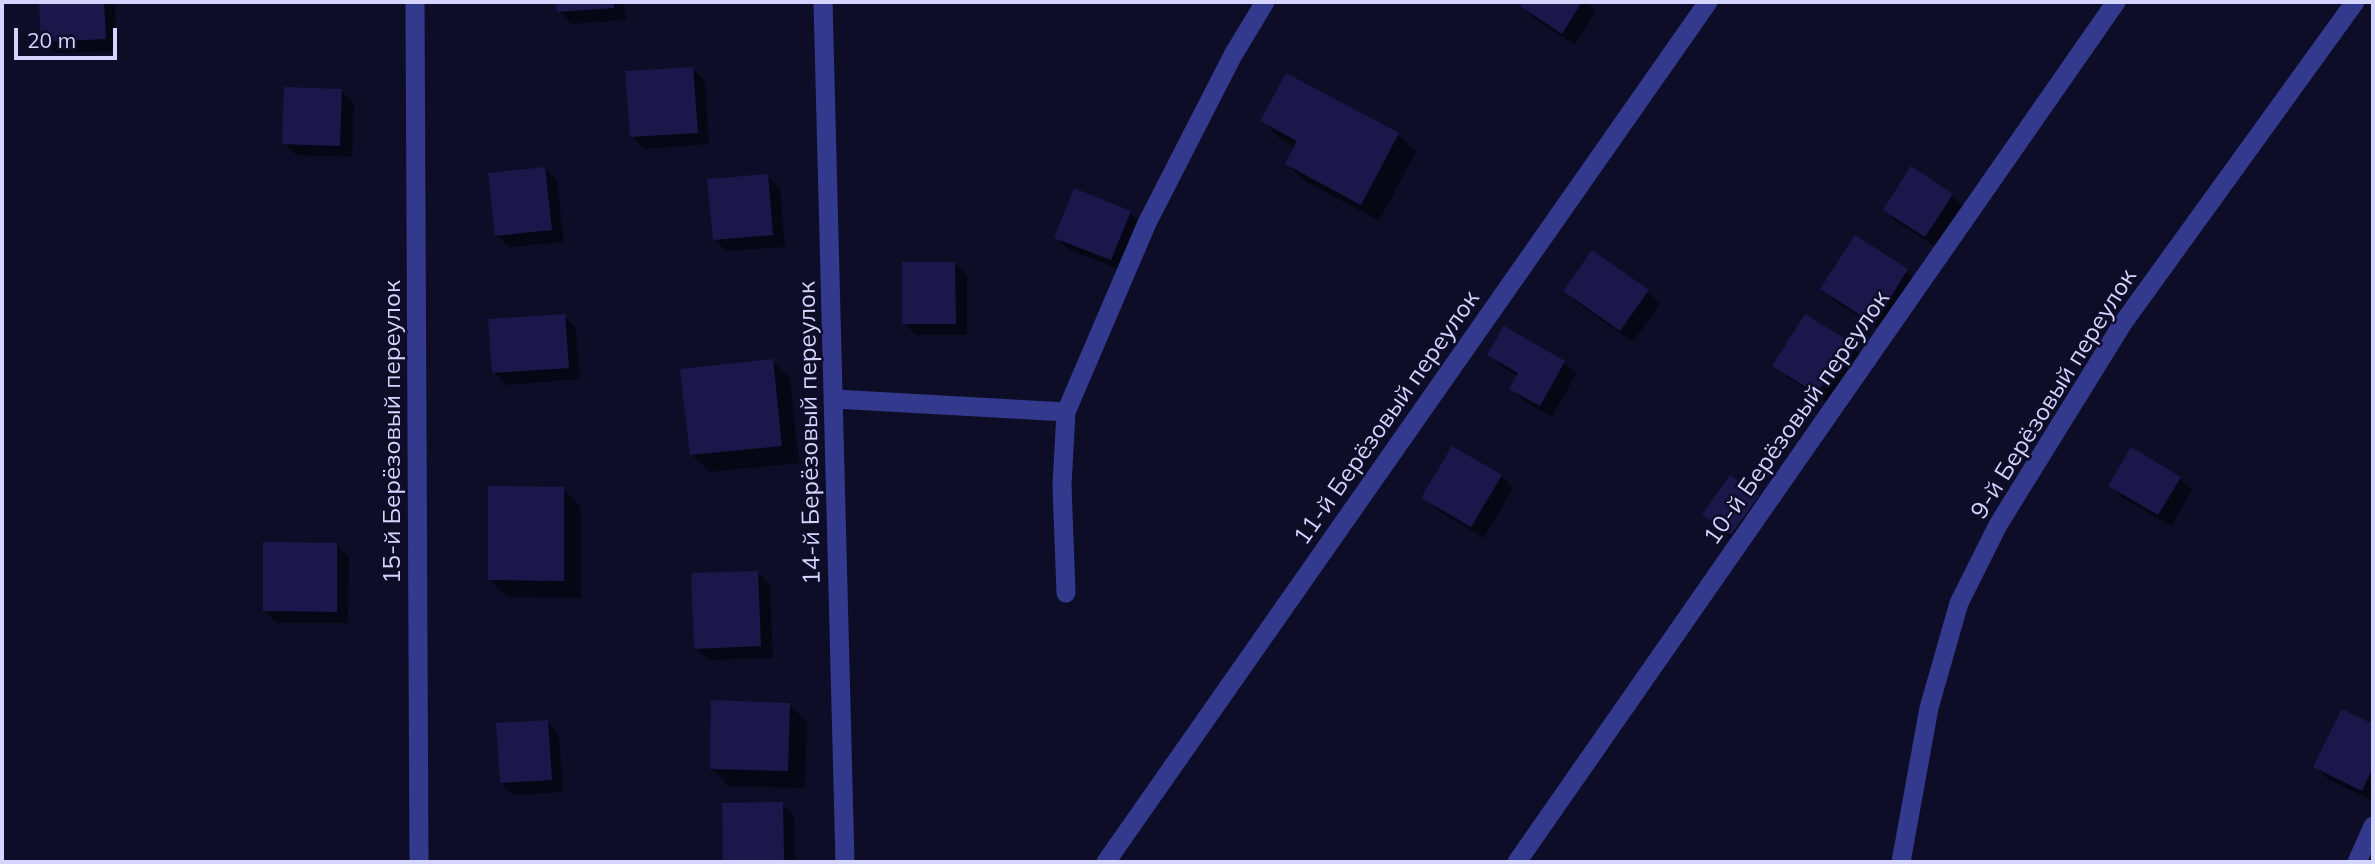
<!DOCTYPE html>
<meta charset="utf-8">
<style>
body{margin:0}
#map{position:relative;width:2375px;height:864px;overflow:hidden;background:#0e0d28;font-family:Mulish,sans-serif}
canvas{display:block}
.frame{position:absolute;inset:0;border:4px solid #d4d4ff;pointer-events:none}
.scale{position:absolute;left:14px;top:28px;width:103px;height:32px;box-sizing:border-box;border:4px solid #d4d4ff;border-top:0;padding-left:9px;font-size:21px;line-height:24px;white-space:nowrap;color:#d4d4ff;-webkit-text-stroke:5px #0e0d28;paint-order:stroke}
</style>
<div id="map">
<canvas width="2375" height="864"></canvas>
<div class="frame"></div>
<div class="scale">20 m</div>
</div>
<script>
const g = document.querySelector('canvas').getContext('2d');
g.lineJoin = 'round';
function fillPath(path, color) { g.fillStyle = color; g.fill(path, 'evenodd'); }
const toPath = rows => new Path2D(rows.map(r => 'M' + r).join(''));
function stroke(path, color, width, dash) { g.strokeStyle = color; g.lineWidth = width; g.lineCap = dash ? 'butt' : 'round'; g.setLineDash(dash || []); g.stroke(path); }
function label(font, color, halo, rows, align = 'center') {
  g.font = font + ' Mulish,sans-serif'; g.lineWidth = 5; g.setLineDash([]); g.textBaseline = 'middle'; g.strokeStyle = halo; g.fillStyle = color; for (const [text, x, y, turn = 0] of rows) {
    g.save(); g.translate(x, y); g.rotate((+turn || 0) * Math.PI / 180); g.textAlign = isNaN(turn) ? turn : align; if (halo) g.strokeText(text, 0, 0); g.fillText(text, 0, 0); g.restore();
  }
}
const shadow = toPath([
 [40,2,115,2,117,51,55,53,43,41],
 [558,2,624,2,626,20,571,24,559,11],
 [1525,2,1586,2,1596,11,1575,45,1534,18,1522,6],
 [692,68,705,81,709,144,644,149,632,136],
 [341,91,354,103,352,157,296,155,284,143],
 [1263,121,1398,135,1416,152,1379,221,1305,181,1287,164,1296,147,1280,139],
 [545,169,557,181,564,242,509,247,496,235],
 [767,176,780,188,785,247,726,251,714,239],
 [1952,195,1964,207,1938,248,1897,222,1885,210],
 [1130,212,1142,224,1124,271,1069,250,1056,237],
 [1855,238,1907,271,1919,283,1886,334,1835,301,1823,289],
 [1593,252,1648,291,1660,304,1633,342,1577,303,1565,291],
 [955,263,967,276,967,335,916,335,904,323],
 [564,316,576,328,580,379,506,385,494,372],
 [1806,316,1849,344,1861,356,1830,405,1787,377,1775,365],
 [1489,355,1564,362,1576,374,1552,417,1524,401,1511,388,1518,376,1502,367],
 [772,361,790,378,799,463,710,472,692,455],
 [1501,476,1513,488,1484,538,1436,509,1424,497],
 [2180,478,2192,490,2171,526,2123,498,2111,486],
 [563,489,581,507,581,598,507,597,489,579],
 [1758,497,1770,509,1744,546,1716,527,1704,515],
 [337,545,349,557,348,623,277,623,264,610],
 [757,572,770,585,773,658,708,660,696,648],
 [789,704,807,722,805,788,729,786,711,768],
 [2343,711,2373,726,2373,801,2328,779,2316,767],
 [547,721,559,734,563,792,514,795,501,783],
 [782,804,794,816,795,862,725,862]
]);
const building = toPath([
 [39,2,104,2,106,39,41,42],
 [556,2,614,2,614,8,557,12],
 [1523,2,1582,2,1562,34,1520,6],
 [693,67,698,133,630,137,625,71],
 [1286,73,1399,133,1361,205,1285,164,1297,141,1260,121],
 [284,87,342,89,340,146,282,144],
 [1911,166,1953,194,1925,237,1883,210],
 [545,167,552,230,495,236,488,173],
 [768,174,773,235,713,240,707,179],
 [1074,188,1131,211,1111,260,1054,238],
 [1855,235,1908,269,1874,324,1820,289],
 [1592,250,1649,290,1620,331,1563,291],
 [902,262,955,262,956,324,902,324],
 [565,314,569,368,492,373,488,319],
 [1805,314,1850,342,1817,394,1772,366],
 [1504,326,1565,361,1540,406,1509,389,1518,373,1487,355],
 [773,359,782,446,690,455,680,369],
 [1452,446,1502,475,1471,527,1421,498],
 [2131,447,2181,477,2158,515,2108,486],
 [1730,475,1759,496,1731,535,1702,515],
 [488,486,564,487,564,581,488,580],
 [263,542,337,543,337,612,263,611],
 [758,571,761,646,694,649,691,573],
 [711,700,790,703,788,771,710,769],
 [2342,709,2373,724,2373,768,2362,791,2313,767],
 [548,720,552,780,500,783,496,723],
 [783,802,784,861,723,862,722,803]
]);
const minor = toPath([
 [415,2,419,862],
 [823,2,845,862],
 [835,399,1066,412],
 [1066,593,1062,485,1066,412,1147,223,1233,55,1265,2],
 [1106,862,1708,2],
 [1517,862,2116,2],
 [1901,862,1929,708,1959,603,1998,525,2123,323,2355,2],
 [2357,862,2373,826]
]);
const streetNames = [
 ["9-й Берёзовый переулок",2054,394,-58],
 ["11-й Берёзовый переулок",1387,418,-55],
 ["10-й Берёзовый переулок",1797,418,-55],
 ["15-й Берёзовый переулок",393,432,-90],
 ["14-й Берёзовый переулок",810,433,-91]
];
fillPath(shadow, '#0007');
fillPath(building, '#1b174b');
stroke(minor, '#333a8d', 19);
label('24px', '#d4d4ff', '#0e0d28', streetNames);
</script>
